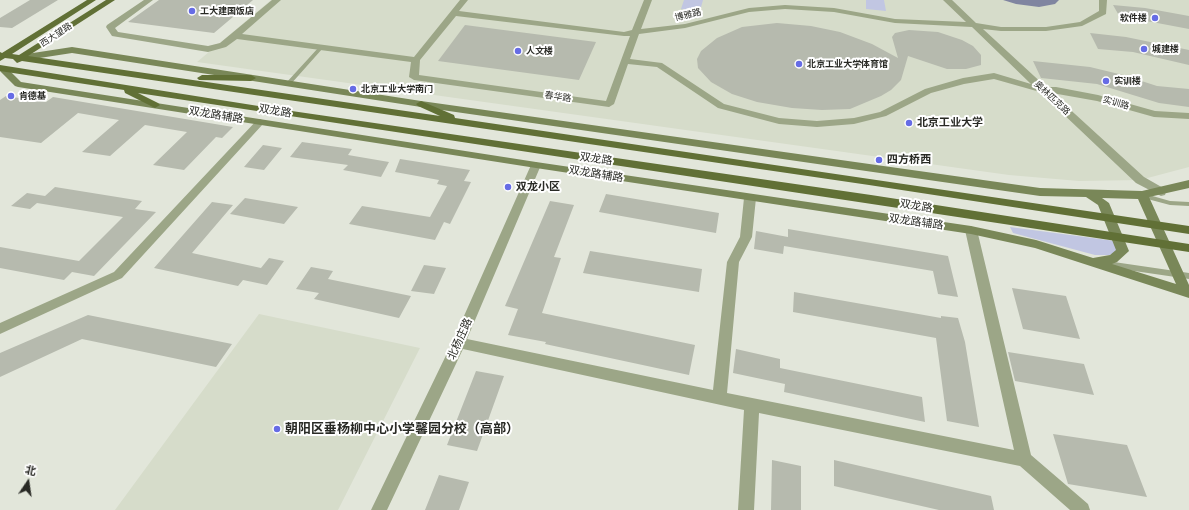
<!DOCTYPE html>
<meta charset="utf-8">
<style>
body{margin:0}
#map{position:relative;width:1189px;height:510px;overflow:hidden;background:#e2e6da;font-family:Inter,"Noto Sans SC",sans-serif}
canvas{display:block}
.north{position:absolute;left:8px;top:462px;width:40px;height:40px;-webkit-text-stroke:3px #fff;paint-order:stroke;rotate:13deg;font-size:11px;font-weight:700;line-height:16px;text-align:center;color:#292a25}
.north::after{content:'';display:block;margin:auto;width:14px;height:18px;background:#292a25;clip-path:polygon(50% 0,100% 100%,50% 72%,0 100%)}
</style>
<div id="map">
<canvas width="1189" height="510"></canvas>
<div class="north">北</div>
</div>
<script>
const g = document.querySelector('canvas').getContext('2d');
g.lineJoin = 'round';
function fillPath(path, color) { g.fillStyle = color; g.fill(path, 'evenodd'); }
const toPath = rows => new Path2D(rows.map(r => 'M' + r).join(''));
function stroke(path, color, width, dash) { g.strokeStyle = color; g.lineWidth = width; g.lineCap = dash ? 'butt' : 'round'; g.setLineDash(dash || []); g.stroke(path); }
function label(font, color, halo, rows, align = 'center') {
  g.font = font + ' Inter,"Noto Sans SC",sans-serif'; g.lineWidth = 4; g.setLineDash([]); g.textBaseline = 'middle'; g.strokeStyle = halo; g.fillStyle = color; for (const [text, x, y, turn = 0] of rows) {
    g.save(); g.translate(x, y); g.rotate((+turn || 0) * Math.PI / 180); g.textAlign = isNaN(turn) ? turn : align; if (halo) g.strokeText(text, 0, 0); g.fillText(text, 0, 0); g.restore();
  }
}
const built = toPath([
 [271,0,1189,0,1189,167,1140,180,1079,181,1009,175,197,62],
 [259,314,420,348,338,510,115,510]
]);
const green = toPath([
 [684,0,703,0,700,11,681,9],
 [866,0,884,0,886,11,866,9],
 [1010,227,1115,241,1119,248,1114,254,1109,255,1095,255,1013,233]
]);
const water = toPath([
 [1003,0,1059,0,1055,4,1039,7,1016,4]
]);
const building = toPath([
 [30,0,58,0,12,28,0,27,0,18],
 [159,0,253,0,214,33,128,22],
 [1113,5,1145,8,1189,16,1189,29,1152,22,1121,19],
 [777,23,811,26,840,32,872,44,898,58,892,37,895,33,909,30,938,32,962,40,973,46,981,55,981,65,966,69,947,69,908,56,901,80,891,90,881,96,850,109,822,110,792,108,757,102,732,94,711,82,698,68,697,59,701,51,717,38,742,27],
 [465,25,596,42,579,80,438,61],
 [1090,33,1126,37,1189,50,1189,65,1133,52,1098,49],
 [1033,61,1090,67,1123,75,1157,86,1189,89,1189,107,1159,103,1097,84,1041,78],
 [6,96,46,102,53,97,233,127,222,138,216,137,184,170,153,165,187,132,145,125,110,156,82,152,119,120,78,113,41,143,0,137,0,100],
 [302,142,352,149,348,155,389,162,381,177,343,170,348,165,290,157],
 [263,145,282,148,264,170,244,167],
 [400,159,470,170,464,181,471,182,450,224,444,222,435,240,349,224,362,206,430,217,447,186,437,184,439,180,395,172],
 [55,187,142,201,135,209,156,212,94,276,72,272,64,280,0,268,0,247,79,261,123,217,37,203,30,209,11,206,27,193,45,196],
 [606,194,719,213,716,233,599,212],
 [245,198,298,207,284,224,230,214],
 [550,201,574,205,554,257,561,258,542,313,695,345,689,375,545,344,546,342,508,335,518,309,505,306],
 [212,202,233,205,192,253,261,268,269,258,284,261,267,285,243,280,238,286,154,268],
 [788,229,948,256,958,297,938,294,933,271,784,246,783,254,754,249,756,231,788,237],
 [590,251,702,269,699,292,583,273],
 [424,265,446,268,434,294,411,291],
 [311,267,333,271,328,279,411,296,399,318,314,299,319,293,296,289],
 [1012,288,1066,296,1080,339,1023,329],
 [794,292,941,318,941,316,958,318,965,342,979,427,947,421,936,338,793,312],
 [88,315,232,344,216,367,82,339,0,377,0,353],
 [736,349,780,359,780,368,922,397,925,422,784,392,785,384,733,373],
 [1008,352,1084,364,1094,395,1015,381],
 [476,371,504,376,477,451,447,445],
 [1053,434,1127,445,1147,497,1068,484],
 [772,460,801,466,801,510,771,510],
 [834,460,991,496,994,510,939,510,834,486],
 [439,475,469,482,459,510,425,510]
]);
const lane = toPath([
 [319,47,323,48,290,85,286,85,286,83,319,47],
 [1140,193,1142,193,1170,201,1189,202,1189,206,1170,205,1140,197,1139,195,1140,193],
 [1107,261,1189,273,1189,279,1107,267,1104,266,1103,264,1104,262,1107,261]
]);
const street = toPath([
 [144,0,153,0,115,28,118,32,208,46,220,43,272,0,281,0,242,34,414,57,460,0,468,0,459,11,624,32,632,30,644,0,652,0,641,29,685,24,749,8,785,5,834,8,895,19,966,22,943,0,952,0,976,23,1001,27,1046,27,1080,22,1099,11,1099,0,1107,0,1106,14,1082,26,1046,31,1001,31,983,29,1046,87,1056,87,1098,95,1155,111,1189,113,1189,119,1154,117,1097,101,1052,93,1144,177,1165,189,1166,192,1165,195,1161,196,1136,183,1040,92,994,79,964,84,931,93,886,116,854,124,817,127,779,124,718,108,657,67,628,64,614,104,609,107,414,80,409,77,411,62,237,39,226,47,208,52,112,36,106,27,107,25,144,0],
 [785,9,834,12,895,23,972,27,1031,84,994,73,963,78,925,89,880,112,854,118,817,121,779,118,724,104,662,63,630,59,639,34,685,28,749,12,785,9],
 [456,16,624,36,630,36,606,101,419,75,420,60,456,16],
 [260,119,265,122,263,124,122,278,0,334,0,323,114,272,257,120,260,119],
 [536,162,541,165,467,339,713,390,727,262,740,237,744,198,750,194,756,198,752,237,739,262,727,393,1014,450,965,230,971,226,977,230,1031,455,1088,504,1090,510,1070,510,1020,466,759,413,754,510,738,510,744,410,463,349,387,510,371,510,452,343,531,165,536,162]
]);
const secondary = toPath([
 [72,47,421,101,1040,188,1142,191,1189,180,1189,188,1149,197,1189,285,1189,298,1035,248,971,234,536,168,18,87,15,86,0,71,0,67,6,67,21,82,536,162,971,226,1036,240,1093,258,1110,255,1116,250,1098,205,1086,197,1040,196,421,107,72,53,20,61,16,58,20,55,72,47],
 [1102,198,1138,199,1176,284,1112,264,1117,262,1129,251,1109,203,1102,198]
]);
const primary = toPath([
 [87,0,96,0,12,54,19,55,106,0,115,0,28,56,440,116,418,106,416,104,421,101,454,115,455,118,1189,226,1189,234,869,185,22,61,17,63,13,59,5,58,0,61,0,52,2,53,87,0],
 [0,65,271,108,871,195,1189,244,1189,252,138,93,158,103,160,105,155,108,125,93,124,90,0,71,0,65],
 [202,75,251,75,256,78,251,81,199,80,197,78,202,75]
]);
const markers = [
 [192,11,4,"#666ce5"],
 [1155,18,4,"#666ce5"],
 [1144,49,4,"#666ce5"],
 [518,51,4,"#666ce5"],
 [799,64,4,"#666ce5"],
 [1106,81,4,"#666ce5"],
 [353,89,4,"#666ce5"],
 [11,96,4,"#666ce5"],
 [909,123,4,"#666ce5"],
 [879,160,4,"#666ce5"],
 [508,187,4,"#666ce5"],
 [277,429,4,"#666ce5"]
];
const farPoinames = [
 ["工大建国饭店",200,11],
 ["软件楼",1147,18,"right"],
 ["城建楼",1152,49],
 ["人文楼",526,51],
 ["北京工业大学体育馆",807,64],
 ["实训楼",1114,81],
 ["北京工业大学南门",361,89],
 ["肯德基",19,96]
];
const farStreetnames = [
 ["博雅路",688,15,-13],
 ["西大望路",56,35,-33],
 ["春华路",558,97,8],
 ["奥林匹克路",1052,98,43],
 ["实训路",1116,103,16]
];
const streetNames = [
 ["双龙路",275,111,9],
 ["双龙路辅路",216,115,9],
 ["双龙路",596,159,8],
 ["双龙路辅路",596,174,9],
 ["双龙路",916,206,9],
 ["双龙路辅路",916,222,8],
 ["北杨庄路",460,339,-66]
];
const poiNames = [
 ["北京工业大学",917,123],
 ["四方桥西",887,160],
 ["双龙小区",516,187]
];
const nearPoinames = [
 ["朝阳区垂杨柳中心小学馨园分校（高部）",285,429]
];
fillPath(built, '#d6dcca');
fillPath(green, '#c1c6e2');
fillPath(water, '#8085a0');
fillPath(building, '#b6baae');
fillPath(lane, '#9ca687');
fillPath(street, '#9ca687');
fillPath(secondary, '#798758');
fillPath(primary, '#617036');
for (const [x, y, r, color] of markers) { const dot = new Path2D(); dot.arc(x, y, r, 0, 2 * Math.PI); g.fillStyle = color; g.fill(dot); stroke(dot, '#fff', 1.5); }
label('bold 9px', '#292a25', '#fff', farPoinames, 'left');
label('9px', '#292a25', '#fff', farStreetnames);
label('11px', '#292a25', '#fff', streetNames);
label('bold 11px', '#292a25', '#fff', poiNames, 'left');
label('bold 13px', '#292a25', '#fff', nearPoinames, 'left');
</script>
